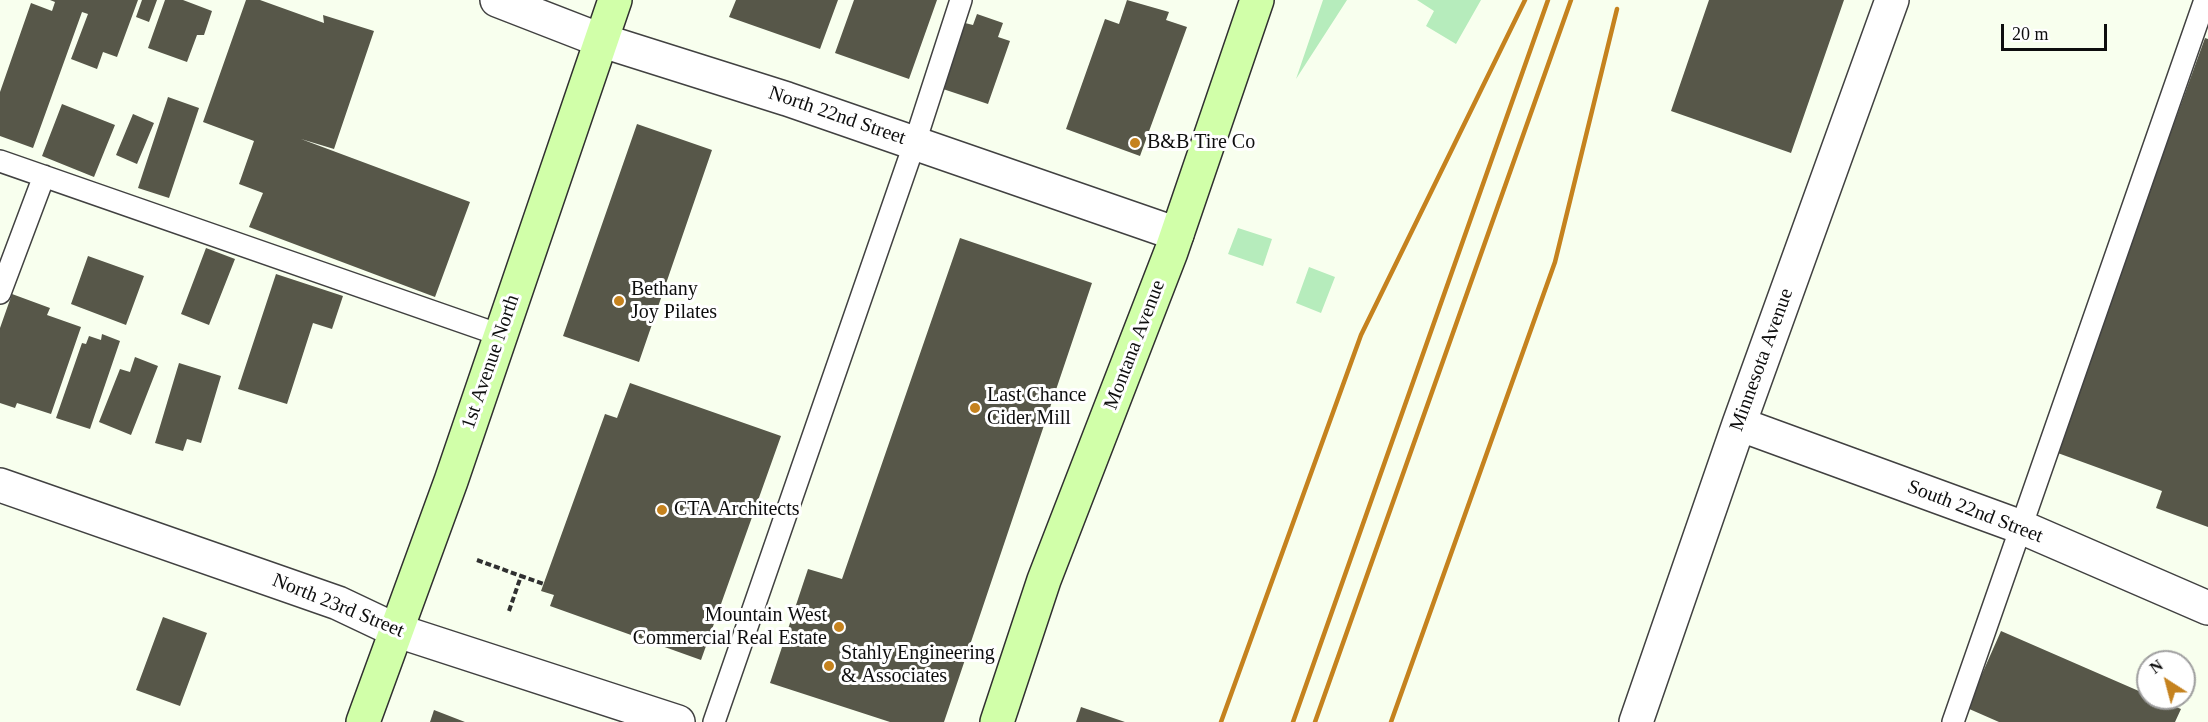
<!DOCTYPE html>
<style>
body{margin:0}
#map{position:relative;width:2208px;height:722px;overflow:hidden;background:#f8ffee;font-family:Georgia,serif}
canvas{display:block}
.north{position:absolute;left:2136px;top:650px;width:60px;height:60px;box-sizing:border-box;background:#fff;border:2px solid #9f9f9f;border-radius:50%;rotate:324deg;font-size:16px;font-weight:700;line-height:24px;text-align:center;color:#0e0e0e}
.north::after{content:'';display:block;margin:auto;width:21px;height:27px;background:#c5821e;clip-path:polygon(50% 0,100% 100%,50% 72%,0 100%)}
.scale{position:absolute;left:2001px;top:24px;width:106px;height:27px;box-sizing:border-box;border:3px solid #0e0e0e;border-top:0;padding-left:8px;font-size:18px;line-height:21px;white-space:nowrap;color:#0e0e0e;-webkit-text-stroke:4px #fff;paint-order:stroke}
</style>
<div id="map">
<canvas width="2208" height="722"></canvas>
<div class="north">N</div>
<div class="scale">20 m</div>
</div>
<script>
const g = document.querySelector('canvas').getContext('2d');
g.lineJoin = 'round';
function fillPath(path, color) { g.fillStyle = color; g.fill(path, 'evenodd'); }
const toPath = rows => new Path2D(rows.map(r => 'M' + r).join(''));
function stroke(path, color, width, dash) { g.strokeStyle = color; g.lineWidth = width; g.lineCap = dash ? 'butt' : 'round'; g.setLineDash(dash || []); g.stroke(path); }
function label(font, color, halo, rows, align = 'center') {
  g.font = font + ' Georgia,serif'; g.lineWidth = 6; g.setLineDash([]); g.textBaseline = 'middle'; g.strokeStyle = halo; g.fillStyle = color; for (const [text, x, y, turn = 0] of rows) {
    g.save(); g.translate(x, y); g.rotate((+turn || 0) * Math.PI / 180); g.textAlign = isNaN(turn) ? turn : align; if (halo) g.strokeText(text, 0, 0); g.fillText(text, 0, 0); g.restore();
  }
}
const green = toPath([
 [1323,0,1347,0,1296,79],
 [1417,0,1481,0,1456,44,1426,26,1434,11],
 [1238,228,1272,239,1263,266,1228,254],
 [1309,267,1335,277,1321,313,1296,303]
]);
const building = toPath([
 [50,0,138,0,117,57,103,52,97,69,71,59,88,14,82,12,33,148,0,136,0,92,31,3,52,11,55,2],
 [142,0,157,0,149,22,136,17],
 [165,0,183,0,212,11,204,35,197,35,187,62,148,48],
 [246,0,260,0,324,23,323,15,374,31,334,149,301,139,470,202,435,297,249,227,263,193,239,184,254,141,203,122],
 [736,0,838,0,820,49,729,17],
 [854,0,937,0,909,79,835,53],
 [1127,0,1169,12,1166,20,1187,27,1140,156,1066,129,1105,19,1119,24],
 [1709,0,1844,0,1791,153,1671,111],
 [977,14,1003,23,998,37,1010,41,988,104,943,89,965,23,973,25],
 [2205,38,2208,39,2208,527,2156,508,2162,491,2055,452],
 [168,97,199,108,169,198,138,188],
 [62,104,115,125,94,177,42,156],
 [133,114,154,123,137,164,116,155],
 [637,124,712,150,639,362,563,336],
 [960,238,1092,283,944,722,890,722,770,683,808,569,842,579],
 [206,248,235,259,209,325,181,314],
 [88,256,144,276,126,325,71,304],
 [276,274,343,296,332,329,313,323,287,404,238,389],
 [12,294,50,308,47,315,81,327,51,414,17,403,15,408,0,403,0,328],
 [102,334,120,341,90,429,56,418,82,343,86,344,89,336,101,340],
 [135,357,158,366,131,435,99,422,120,369,130,372],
 [179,363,221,376,201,443,187,439,183,451,155,443],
 [630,383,781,436,701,660,550,606,554,595,541,591,605,414,617,418],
 [163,617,207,633,180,706,136,690],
 [2001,631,2148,695,2148,698,2155,698,2181,709,2175,722,1999,722,1967,708],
 [1081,707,1125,722,1076,722],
 [434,710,465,722,430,722]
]);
const path = toPath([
 [477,560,521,576],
 [509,611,521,576,544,584]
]);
const lane = toPath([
 [0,161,500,335],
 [0,293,44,176],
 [714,722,915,142,961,0],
 [1953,722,2205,0]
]);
const street = toPath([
 [497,0,600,40,787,99,1177,234],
 [1739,424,2021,527,2208,608],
 [0,485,338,603,395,630,678,722],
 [1636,722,1739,424,1892,0]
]);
const secondary = toPath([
 [363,722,451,481,615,0],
 [997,722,1044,580,1171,252,1257,0]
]);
const rail = toPath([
 [1221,722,1361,335,1525,0],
 [1293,722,1548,0],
 [1315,722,1571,0],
 [1391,722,1555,262,1617,9]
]);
const markers = [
 [1135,143,6,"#c5821e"],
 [619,301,6,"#c5821e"],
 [975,408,6,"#c5821e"],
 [662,510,6,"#c5821e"],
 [839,627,6,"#c5821e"],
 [829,666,6,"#c5821e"]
];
const streetNames = [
 ["North 22nd Street",837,116,19],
 ["Montana Avenue",1135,345,-69],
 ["Minnesota Avenue",1762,360,-70],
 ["1st Avenue North",491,362,-71],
 ["South 22nd Street",1975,512,21],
 ["North 23rd Street",338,606,22]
];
const poiNames = [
 ["B&B Tire Co",1147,143],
 ["Bethany",631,290],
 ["Joy Pilates",631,313],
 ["Last Chance",987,396],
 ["Cider Mill",987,419],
 ["CTA Architects",674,510],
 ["Mountain West",827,616,"right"],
 ["Commercial Real Estate",827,639,"right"],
 ["Stahly Engineering",841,654],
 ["& Associates",841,677]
];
fillPath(green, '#b6ecbc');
fillPath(building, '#575749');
stroke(lane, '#414141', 24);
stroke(street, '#414141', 36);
stroke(secondary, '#303030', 36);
stroke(path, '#303030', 4, [6, 3]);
stroke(lane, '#fff', 21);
stroke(street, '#fff', 33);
stroke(secondary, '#d1ffa9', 33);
stroke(rail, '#c5821e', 4.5);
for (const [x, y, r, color] of markers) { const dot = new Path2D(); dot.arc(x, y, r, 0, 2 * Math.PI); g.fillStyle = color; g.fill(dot); stroke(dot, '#fff', 2); }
label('20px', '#0e0e0e', '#fff', streetNames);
label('20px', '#0e0e0e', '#fff', poiNames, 'left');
</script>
